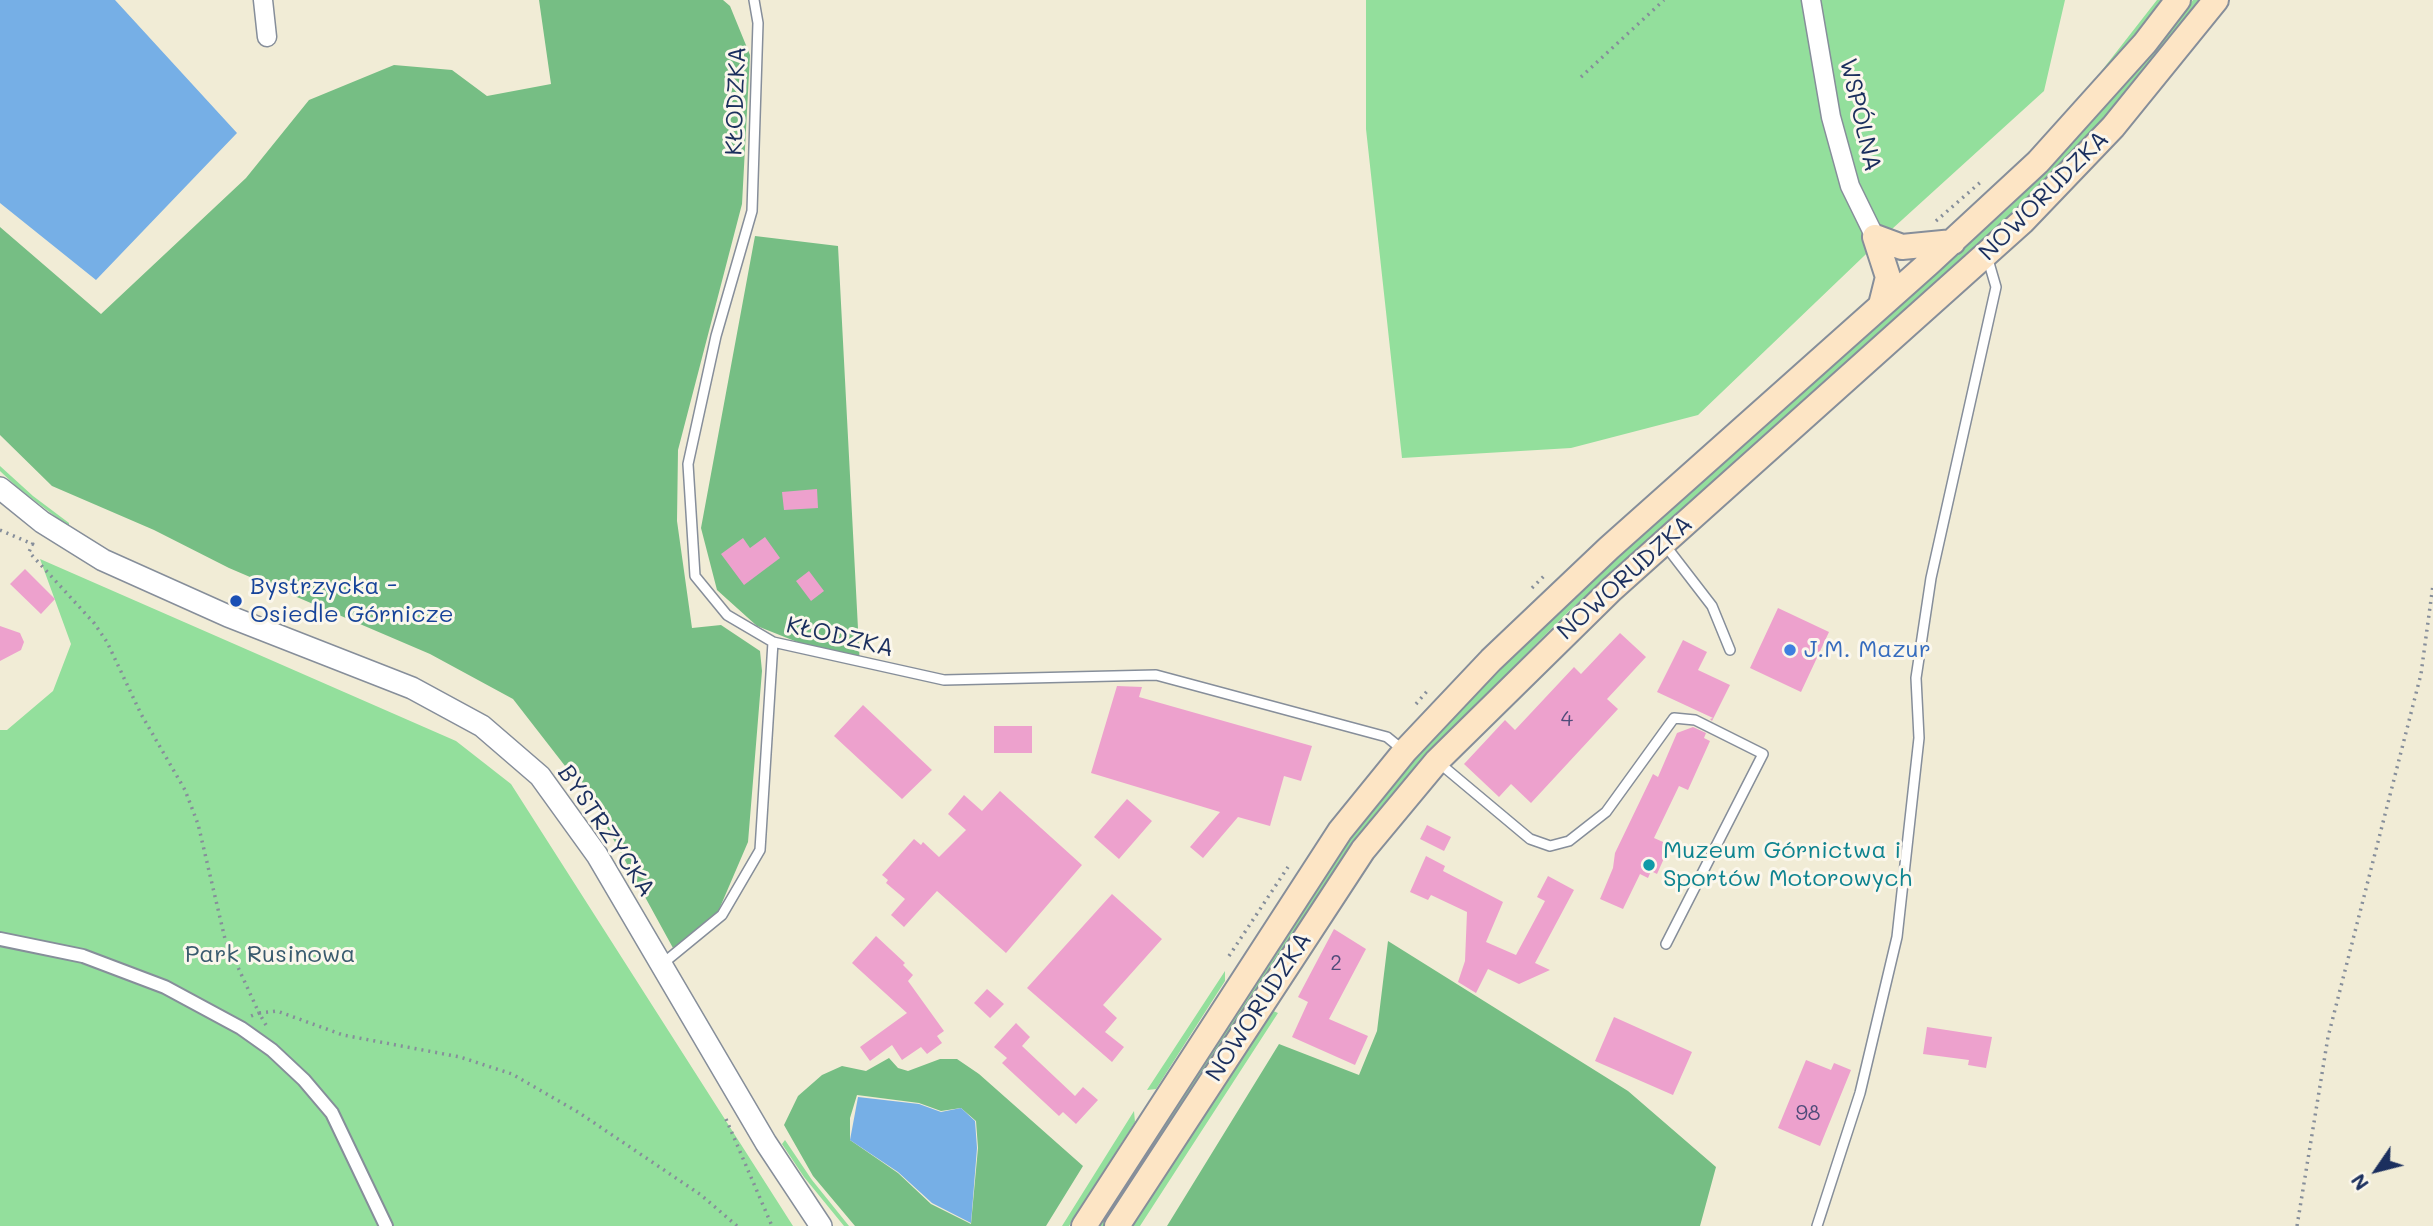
<!DOCTYPE html>
<meta charset="utf-8">
<style>
body{margin:0}
#map{position:relative;width:2433px;height:1226px;overflow:hidden;background:#f1ecd6;font-family:Mali,sans-serif}
canvas{display:block}
.north{position:absolute;left:2342px;top:1135px;width:70px;height:70px;-webkit-text-stroke:5px #fbf7ec;paint-order:stroke;rotate:235deg;font-size:19px;font-weight:700;line-height:28px;text-align:center;color:#1b2f5e}
.north::after{content:'';display:block;margin:auto;width:24px;height:32px;background:#1b2f5e;clip-path:polygon(50% 0,100% 100%,50% 72%,0 100%)}
</style>
<div id="map">
<canvas width="2433" height="1226"></canvas>
<div class="north">N</div>
</div>
<script>
const g = document.querySelector('canvas').getContext('2d');
g.lineJoin = 'round';
function fillPath(path, color) { g.fillStyle = color; g.fill(path, 'evenodd'); }
const toPath = rows => new Path2D(rows.map(r => 'M' + r).join(''));
function stroke(path, color, width, dash) { g.strokeStyle = color; g.lineWidth = width; g.lineCap = dash ? 'butt' : 'round'; g.setLineDash(dash || []); g.stroke(path); }
function label(font, color, halo, rows, align = 'center') {
  g.font = font + ' Mali,sans-serif'; g.lineWidth = 6; g.setLineDash([]); g.textBaseline = 'middle'; g.strokeStyle = halo; g.fillStyle = color; for (const [text, x, y, turn = 0] of rows) {
    g.save(); g.translate(x, y); g.rotate((+turn || 0) * Math.PI / 180); g.textAlign = isNaN(turn) ? turn : align; if (halo) g.strokeText(text, 0, 0); g.fillText(text, 0, 0); g.restore();
  }
}
const green = toPath([
 [1366,0,2065,0,2044,91,1892,229,1909,238,1927,235,1910,241,1887,234,1698,415,1571,448,1402,458,1366,129],
 [2157,0,2164,0,2092,84,2096,78],
 [2193,0,2202,0,2106,118,2018,209,1568,612,1439,742,1321,890,1105,1226,1095,1226,1350,837,1419,753,1496,671,1581,590,2011,206,2133,76],
 [0,466,33,496,69,523,69,527,18,488,0,471],
 [40,559,456,741,511,784,793,1226,0,1226,0,730,7,730,53,691,71,644],
 [1225,971,1225,981,1177,1056,1156,1089,1147,1090],
 [1271,1010,1278,1013,1140,1226,1132,1226],
 [1134,1111,1135,1122,1069,1226,1062,1226],
 [785,1140,812,1180,849,1226,844,1226,804,1177,782,1144]
]);
const forest = toPath([
 [539,0,723,0,730,6,750,55,742,204,678,450,677,521,692,628,721,625,760,651,762,671,748,842,718,912,673,948,593,802,513,699,430,654,229,568,154,530,52,486,0,435,0,227,101,314,246,178,309,100,394,65,452,70,487,96,551,84],
 [755,236,838,246,860,667,757,626,717,590,701,528],
 [1388,941,1628,1091,1716,1167,1700,1226,1167,1226,1279,1044,1359,1075,1377,1031],
 [889,1058,898,1068,908,1071,940,1059,957,1059,979,1074,1083,1166,1046,1226,855,1226,813,1176,784,1125,798,1096,822,1075,842,1066,866,1071],
 [857,1095,919,1103,941,1111,961,1108,976,1121,978,1148,971,1224,931,1204,898,1173,850,1140,850,1118]
]);
const water = toPath([
 [0,0,115,0,237,133,96,280,0,203],
 [858,1097,919,1104,941,1112,961,1108,975,1121,977,1148,971,1223,932,1203,898,1172,850,1140]
]);
const building = toPath([
 [817,489,818,508,784,510,782,492],
 [765,537,780,558,744,585,721,554,743,538,750,548],
 [25,569,55,599,41,614,10,584],
 [809,571,824,591,811,601,796,581],
 [1778,608,1829,632,1801,692,1750,668],
 [0,626,20,633,24,642,21,650,0,661],
 [1620,633,1646,657,1607,699,1618,709,1531,803,1511,784,1499,797,1464,764,1505,720,1515,730,1574,667,1581,674],
 [1683,640,1707,652,1698,670,1730,685,1712,721,1710,719,1713,718,1657,692],
 [1117,686,1142,687,1139,697,1312,746,1301,781,1284,776,1270,826,1238,817,1203,858,1190,847,1220,812,1091,773],
 [863,705,932,770,902,799,834,736],
 [994,726,1032,726,1032,753,994,753],
 [1693,727,1706,733,1704,738,1710,741,1688,790,1679,786,1654,838,1670,845,1657,874,1651,871,1648,878,1640,874,1623,909,1600,899,1613,868,1615,853,1653,774,1658,777,1677,733],
 [1000,791,1082,865,1006,953,937,891,904,927,891,915,905,899,886,883,888,880,882,875,914,839,921,845,923,842,939,857,966,830,948,814,964,795,982,811],
 [1127,799,1152,821,1119,859,1094,837],
 [1427,825,1451,837,1444,851,1420,839],
 [1426,856,1445,866,1443,871,1503,902,1486,942,1516,955,1545,901,1537,897,1548,876,1574,890,1535,963,1550,970,1519,984,1488,969,1476,993,1458,982,1465,961,1467,912,1431,895,1428,900,1410,892],
 [1112,894,1162,939,1103,1005,1117,1018,1105,1032,1124,1047,1112,1062,1027,988],
 [1334,929,1366,949,1329,1019,1368,1036,1355,1065,1292,1037,1308,1002,1298,997],
 [876,936,905,963,903,965,913,975,908,981,944,1031,937,1036,942,1043,927,1054,921,1047,902,1060,892,1045,870,1061,860,1047,907,1013,852,963],
 [987,989,1004,1004,990,1018,974,1003],
 [1614,1017,1692,1052,1673,1095,1595,1061],
 [1016,1023,1030,1037,1022,1046,1075,1096,1083,1087,1098,1100,1076,1124,1063,1112,1059,1116,1002,1063,1007,1058,994,1047],
 [1927,1027,1992,1037,1986,1068,1968,1065,1969,1060,1923,1054],
 [1806,1060,1831,1070,1834,1063,1851,1070,1820,1146,1778,1128]
]);
const path = toPath([
 [1581,77,1664,0],
 [1936,221,1983,180],
 [0,530,37,546],
 [33,543,29,552,94,623,107,642,141,714,185,790,198,824,225,939,259,1013,251,1016],
 [1532,588,1544,576],
 [1416,704,1429,689],
 [1229,956,1288,867],
 [266,1025,259,1013,277,1011,343,1035,460,1057,512,1074,578,1112,701,1195,737,1226],
 [726,1119,772,1226],
 [2297,1226,2328,1037,2421,674,2433,585]
]);
const service = toPath([
 [754,0,758,23,752,211,716,336,688,464,695,576,727,615,773,642,944,680,1156,675,1387,737,1403,750],
 [1665,545,1712,606,1730,650],
 [1438,762,1530,839,1550,846,1569,841,1606,812,1674,718,1695,720,1763,754,1666,944],
 [661,965,722,915,760,850,773,642],
 [1817,1226,1860,1093,1897,937,1919,738,1916,678,1931,578,1996,287,1987,256]
]);
const pedestrian = toPath([
 [0,939,83,956,165,987,241,1028,272,1050,304,1080,332,1113,386,1226]
]);
const minor = toPath([
 [263,0,267,37],
 [1811,0,1831,117,1850,186,1875,237]
]);
const tertiary = toPath([
 [0,488,42,522,103,560,228,616,412,688,482,726,540,776,597,855,766,1143,821,1226]
]);
const secondary = toPath([
 [1875,237,1902,247,1953,242],
 [1875,237,1888,277,1881,305],
 [1084,1226,1340,831,1405,751,1491,660,1609,548,1929,263,2038,162,2145,43,2178,0],
 [1117,1226,1363,850,1437,761,1612,589,2023,221,2113,127,2216,0]
]);
const markers = [
 [236,601,7,"#1a4fb4"],
 [1790,650,7,"#3f7fe0"],
 [1649,865,7,"#0f9aa8"]
];
const numberNames = [
 ["4",1567,720],
 ["2",1336,964],
 ["98",1808,1114]
];
const streetNames = [
 ["KŁODZKA",736,101,-88],
 ["WSPÓLNA",1860,115,77],
 ["NOWORUDZKA",2044,196,-45],
 ["NOWORUDZKA",1625,578,-42],
 ["KŁODZKA",840,637,13],
 ["BYSTRZYCKA",606,831,56],
 ["NOWORUDZKA",1259,1007,-57]
];
const transitNames = [
 ["Bystrzycka -",250,587],
 ["Osiedle Górnicze",250,615]
];
const shopNames = [
 ["J.M. Mazur",1804,650]
];
const cultureNames = [
 ["Muzeum Górnictwa i",1663,851],
 ["Sportów Motorowych",1663,879]
];
const parkNames = [
 ["Park Rusinowa",270,955]
];
fillPath(green, '#93df9c');
fillPath(forest, '#76be84');
fillPath(water, '#76afe6');
fillPath(building, '#eda1cd');
stroke(service, '#868e9a', 12);
stroke(pedestrian, '#868e9a', 16);
stroke(minor, '#868e9a', 21);
stroke(tertiary, '#868e9a', 24);
stroke(secondary, '#868e9a', 28);
stroke(path, '#868e9a', 3.5, [2, 5]);
stroke(service, '#fff', 9);
stroke(pedestrian, '#fff', 12);
stroke(minor, '#fff', 18);
stroke(tertiary, '#fff', 21);
stroke(secondary, '#fde5c5', 24);
for (const [x, y, r, color] of markers) { const dot = new Path2D(); dot.arc(x, y, r, 0, 2 * Math.PI); g.fillStyle = color; g.fill(dot); stroke(dot, '#fbf7ec', 2.5); }
label('21px', '#504c7a', null, numberNames);
label('24px', '#1b2f5e', '#fbf7ec', streetNames);
label('24px', '#164399', '#fbf7ec', transitNames, 'left');
label('24px', '#366cbe', '#fbf7ec', shopNames, 'left');
label('24px', '#0d838f', '#fbf7ec', cultureNames, 'left');
label('24px', '#395b6e', '#fbf7ec', parkNames);
</script>
